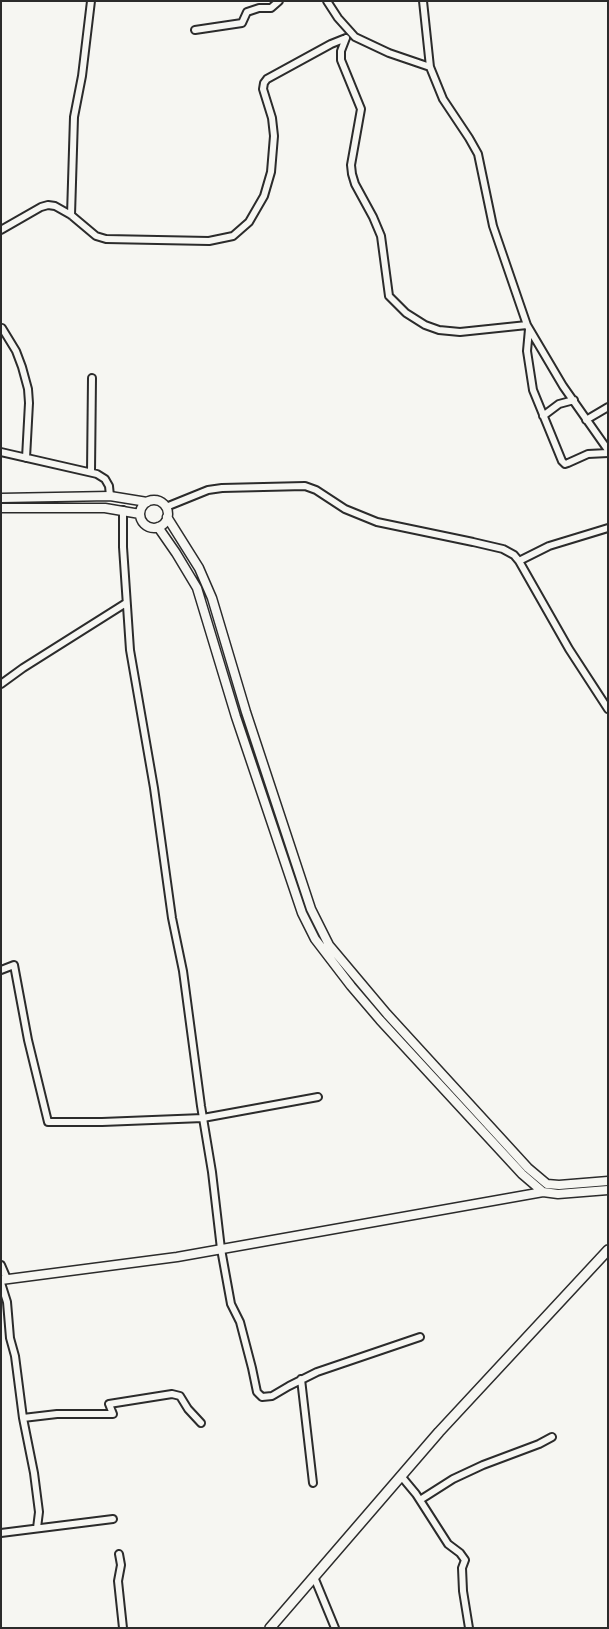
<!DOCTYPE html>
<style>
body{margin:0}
#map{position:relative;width:609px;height:1629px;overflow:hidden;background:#f6f6f2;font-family:"Indie Flower",sans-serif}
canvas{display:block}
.frame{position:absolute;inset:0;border:2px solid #2b2b2b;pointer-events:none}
</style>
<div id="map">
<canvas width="609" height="1629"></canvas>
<div class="frame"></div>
</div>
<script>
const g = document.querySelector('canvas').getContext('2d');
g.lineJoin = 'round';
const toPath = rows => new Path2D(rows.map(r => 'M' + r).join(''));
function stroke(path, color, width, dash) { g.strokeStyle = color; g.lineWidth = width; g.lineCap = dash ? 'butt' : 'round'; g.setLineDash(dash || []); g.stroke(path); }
const minor = toPath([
 [327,1,338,18,355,37,389,53,430,67,443,99,469,138,478,154,493,226,527,325,563,386,608,450],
 [423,1,430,67],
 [195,30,242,23,247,12,259,8,271,8,279,1],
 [346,38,341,51,341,60,361,109,351,165,352,174,355,184,373,217,381,236,389,296,406,313,425,325,439,330,460,332,527,325],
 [71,215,74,117,82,76,91,1],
 [1,230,41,207,48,205,55,206,71,215,96,236,106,239,209,241,233,236,249,222,264,196,271,172,274,136,272,118,263,89,264,83,267,79,331,44,346,38],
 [2,328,16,351,22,367,28,389,29,403,26,458],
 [529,329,527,351,533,390,562,461,565,464,568,463,588,454,608,453],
 [543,416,559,404,574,400],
 [586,420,608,407],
 [1,452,97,474,105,479,109,486,110,496],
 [91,472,92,378],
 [166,507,208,490,222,488,305,486,316,490,345,509,377,522,473,542,503,549,514,555,519,561,569,649,608,709],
 [123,510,123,547,130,650,154,788,172,918,183,971,201,1106,212,1172,221,1249,231,1304,240,1322,252,1368,257,1392,262,1397,272,1396,289,1386,317,1372,420,1337],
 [519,561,549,546,608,528],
 [1,684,23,668,126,603],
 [1,970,14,965,28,1040,48,1122,102,1122,203,1118,318,1097],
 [1,1265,7,1279],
 [1,1283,7,1302,10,1338,15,1356,23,1418,34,1473,39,1512,37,1528],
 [301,1379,313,1483],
 [23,1418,57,1414,113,1414,109,1404,172,1394,180,1396,188,1409,201,1423],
 [401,1476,416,1494,448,1544,460,1553,465,1560,462,1568,463,1591,469,1628],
 [420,1500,453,1479,483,1465,539,1444,552,1437],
 [1,1533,113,1519],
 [119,1554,121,1565,118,1581,123,1628],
 [314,1577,335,1628]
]);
const tertiary = toPath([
 [1,498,110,496,147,502],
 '140 514a14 14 0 1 1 28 0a14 14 0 1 1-28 0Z',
 [1,508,105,508,140,514],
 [167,517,199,568,212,598,246,712,311,909,329,945,387,1014,528,1168,547,1184,559,1185,608,1181],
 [158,527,176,553,197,588,236,717,302,913,315,939,351,986,380,1020,522,1174,543,1192,558,1194,608,1190],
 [1,1280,177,1257,543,1192]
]);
const secondary = toPath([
 [270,1628,439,1432,608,1250]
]);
stroke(minor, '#2b2b2b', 10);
stroke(tertiary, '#2b2b2b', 11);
stroke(secondary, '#2b2b2b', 12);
stroke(minor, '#f6f6f2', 6);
stroke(tertiary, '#f6f6f2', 8);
stroke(secondary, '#f6f6f2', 9);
</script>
